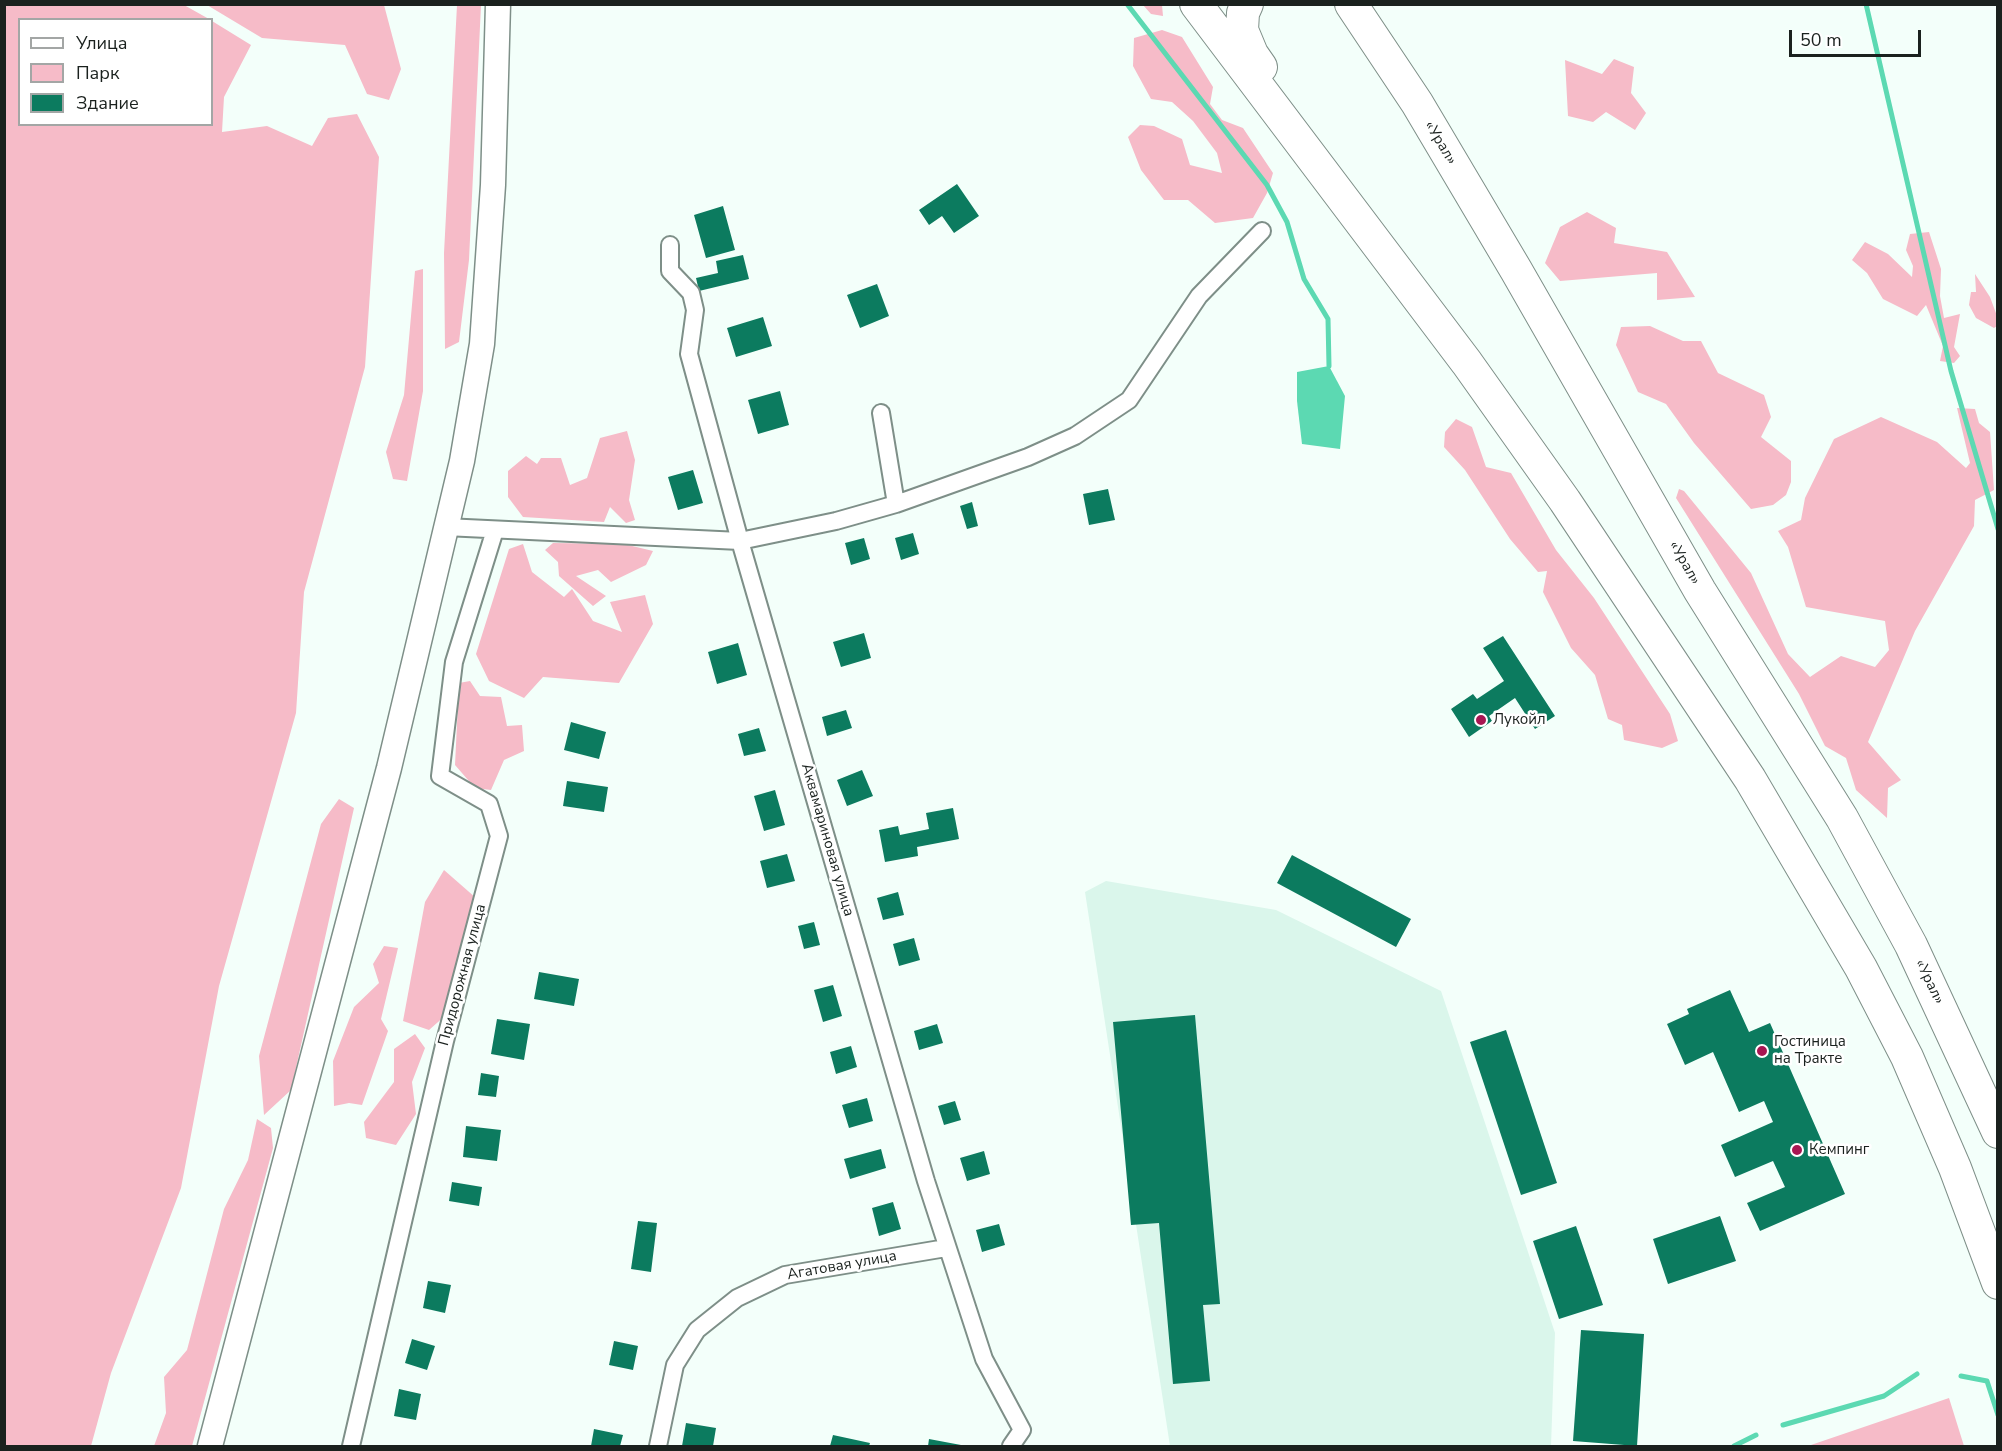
<!DOCTYPE html>
<meta charset="utf-8">
<style>
body{margin:0}
#map{position:relative;width:2002px;height:1451px;overflow:hidden;background:#f3fffa;font-family:"Nunito Sans",sans-serif}
canvas{display:block}
.frame{position:absolute;inset:0;border:6px solid #1a211e;pointer-events:none}
.legend{position:absolute;left:18px;top:18px;width:195px;height:108px;box-sizing:border-box;background:#fff;border:2px solid #a3a6a5;margin:0;padding:8px 10px;list-style:none;font-size:18px;color:#1a211e}
.legend li{display:flex;align-items:center;gap:12px;height:30px}
.legend b{width:30px;border:2px solid #a3a6a5}
.scale{position:absolute;left:1789px;top:30px;width:132px;height:27px;box-sizing:border-box;border:3px solid #1a211e;border-top:0;padding-left:8px;font-size:18px;line-height:21px;white-space:nowrap;color:#1a211e;-webkit-text-stroke:4px #fff;paint-order:stroke}
</style>
<div id="map">
<canvas width="2002" height="1451"></canvas>
<div class="frame"></div>
<ul class="legend">
<li><b style="height:8px;background:#fff"></b>Улица</li>
<li><b style="height:16px;background:#f6bbc8"></b>Парк</li>
<li><b style="height:16px;background:#0c7b5f"></b>Здание</li>
</ul>
<div class="scale">50 m</div>
</div>
<script>
const g = document.querySelector('canvas').getContext('2d');
g.lineJoin = 'round';
function fillPath(path, color) { g.fillStyle = color; g.fill(path, 'evenodd'); }
const toPath = rows => new Path2D(rows.map(r => 'M' + r).join(''));
function stroke(path, color, width, dash) { g.strokeStyle = color; g.lineWidth = width; g.lineCap = dash ? 'butt' : 'round'; g.setLineDash(dash || []); g.stroke(path); }
function label(font, color, halo, rows, align = 'center') {
  g.font = font + ' "Nunito Sans",sans-serif'; g.lineWidth = 5; g.setLineDash([]); g.textBaseline = 'middle'; g.strokeStyle = halo; g.fillStyle = color; for (const [text, x, y, turn = 0] of rows) {
    g.save(); g.translate(x, y); g.rotate((+turn || 0) * Math.PI / 180); g.textAlign = isNaN(turn) ? turn : align; if (halo) g.strokeText(text, 0, 0); g.fillText(text, 0, 0); g.restore();
  }
}
const built = toPath([
 [1106,881,1276,910,1441,991,1555,1333,1551,1446,1170,1446,1085,892]
]);
const green = toPath([
 [5,4,184,5,209,19,20,20,20,124,212,124,212,21,251,45,224,97,222,132,267,126,312,146,328,118,357,114,379,157,365,367,304,592,296,713,219,986,181,1188,111,1373,91,1446,5,1446],
 [207,5,384,5,401,69,389,100,367,94,345,45,262,38],
 [457,5,481,5,469,260,459,342,445,349,444,253],
 [1143,5,1162,5,1163,16,1151,14],
 [1162,30,1182,37,1213,87,1210,104,1222,120,1243,128,1273,173,1267,193,1253,218,1215,223,1188,200,1164,200,1141,170,1128,137,1140,125,1154,126,1182,139,1190,165,1222,173,1217,153,1193,121,1172,102,1151,99,1133,66,1134,38],
 [1614,59,1634,67,1631,93,1646,113,1635,130,1606,112,1593,122,1568,116,1565,60,1602,74],
 [1587,212,1616,228,1614,243,1667,252,1695,297,1657,300,1657,273,1560,281,1545,263,1560,227],
 [1929,232,1941,269,1940,296,1944,318,1960,314,1954,347,1960,356,1954,363,1940,361,1943,346,1926,305,1917,316,1883,299,1867,273,1852,260,1865,242,1888,254,1912,277,1913,266,1906,250,1910,234],
 [423,269,423,391,407,481,393,479,386,452,404,395,415,271],
 [1975,274,1990,297,1997,316,1997,326,1994,328,1976,318,1969,305,1971,292,1976,292],
 [1650,326,1683,341,1701,341,1718,373,1764,395,1771,417,1761,437,1791,461,1791,482,1786,495,1773,505,1751,509,1694,443,1666,404,1638,392,1616,345,1621,327],
 [1957,408,1975,409,1979,423,1990,432,1994,490,1975,500,1974,526,1915,631,1868,742,1901,780,1888,788,1887,818,1856,790,1846,758,1825,746,1799,694,1676,498,1679,489,1684,491,1751,573,1788,654,1810,677,1841,656,1875,667,1889,650,1885,621,1806,607,1788,547,1778,531,1801,520,1805,498,1834,439,1881,417,1937,442,1966,468,1970,463],
 [1456,419,1472,427,1486,467,1511,473,1556,550,1594,598,1670,714,1678,741,1662,748,1624,740,1622,725,1608,719,1595,675,1571,648,1543,592,1547,571,1538,572,1510,539,1465,470,1444,447,1445,432],
 [627,431,635,460,629,500,635,520,626,523,610,507,604,522,523,517,508,497,508,471,526,456,537,464,541,458,561,458,570,485,587,478,600,438],
 [553,543,624,544,653,551,646,565,611,582,598,570,576,576,606,596,593,606,559,576,558,562,545,550],
 [523,544,532,572,564,597,572,589,593,621,622,632,610,602,645,595,653,624,619,683,543,677,524,698,489,681,476,654,509,549],
 [470,681,480,696,501,697,507,726,522,725,524,751,504,760,491,790,475,788,455,765,459,683],
 [339,799,354,808,291,1090,264,1115,259,1056,321,824],
 [444,870,476,898,446,1015,429,1030,403,1021,425,902],
 [384,946,398,948,381,1019,388,1031,362,1105,349,1103,334,1106,333,1061,354,1007,379,983,373,964],
 [415,1034,425,1048,412,1082,416,1114,396,1145,366,1138,364,1122,394,1082,394,1049],
 [257,1119,271,1128,273,1148,192,1446,154,1446,166,1413,164,1377,187,1350,224,1209,248,1160],
 [1949,1398,1964,1446,1808,1446]
]);
const water = toPath([
 [1329,366,1345,396,1340,449,1302,444,1297,401,1297,372]
]);
const stream = toPath([
 [1127,4,1267,185,1287,222,1304,279,1328,319,1329,366],
 [1866,4,1951,371,1998,529],
 [1961,1376,1987,1381,1998,1415],
 [1783,1425,1884,1396,1917,1374],
 [1734,1446,1756,1435]
]);
const building = toPath([
 [957,184,979,216,954,233,942,216,929,225,919,210],
 [723,206,735,250,706,258,694,215],
 [743,255,749,279,699,291,696,278,718,273,716,261],
 [877,284,889,316,860,328,847,295],
 [763,317,772,346,736,357,727,328],
 [780,391,789,425,758,434,748,400],
 [693,470,703,503,678,510,668,477],
 [1108,489,1115,520,1089,525,1083,494],
 [972,502,978,526,967,529,960,506],
 [913,533,919,554,901,560,895,538],
 [864,538,870,559,851,565,845,543],
 [864,633,871,658,841,667,833,642],
 [1503,636,1555,716,1535,729,1515,698,1489,716,1492,721,1469,737,1451,709,1473,694,1477,699,1504,681,1483,648],
 [738,643,747,675,717,684,708,652],
 [846,710,852,728,827,736,822,717],
 [571,722,606,732,599,759,564,750],
 [759,728,766,751,744,756,738,734],
 [862,770,873,796,847,806,837,780],
 [567,781,608,787,604,812,563,806],
 [775,790,785,825,764,831,754,796],
 [953,808,959,839,917,847,918,856,885,862,879,830,898,826,900,835,929,829,926,813],
 [787,854,795,881,767,888,760,861],
 [1292,855,1411,919,1396,947,1277,883],
 [898,892,904,915,883,920,877,898],
 [814,922,820,945,804,949,798,926],
 [914,938,920,960,899,966,893,944],
 [539,972,579,979,574,1006,534,999],
 [833,985,842,1016,823,1022,814,990],
 [1730,990,1749,1032,1770,1023,1845,1194,1760,1231,1747,1203,1785,1187,1773,1161,1735,1177,1721,1145,1773,1122,1764,1101,1739,1112,1713,1052,1685,1065,1667,1024,1689,1014,1687,1009],
 [1195,1015,1220,1304,1203,1305,1210,1381,1173,1384,1159,1223,1131,1225,1113,1022],
 [497,1019,530,1024,524,1060,491,1054],
 [937,1024,943,1043,919,1050,914,1031],
 [1506,1030,1557,1183,1521,1195,1470,1042],
 [851,1046,857,1067,836,1074,830,1052],
 [481,1073,499,1076,496,1097,478,1095],
 [867,1098,873,1121,849,1128,842,1105],
 [955,1101,961,1120,944,1125,938,1106],
 [466,1126,501,1130,497,1161,463,1157],
 [881,1149,886,1168,850,1179,844,1159],
 [984,1151,990,1174,967,1181,960,1158],
 [452,1182,482,1187,479,1206,449,1201],
 [893,1202,901,1229,879,1236,872,1208],
 [1720,1216,1736,1261,1668,1284,1653,1239],
 [638,1221,657,1223,651,1272,631,1269],
 [999,1224,1005,1245,982,1252,976,1230],
 [1576,1226,1603,1305,1559,1319,1533,1241],
 [428,1281,451,1285,445,1313,423,1308],
 [1581,1330,1644,1334,1637,1446,1573,1441],
 [412,1339,435,1346,427,1370,405,1363],
 [614,1341,638,1346,633,1370,609,1365],
 [399,1389,421,1394,416,1420,394,1416],
 [686,1423,716,1428,713,1446,682,1446],
 [594,1429,623,1435,620,1446,591,1446],
 [833,1435,870,1443,869,1446,830,1446],
 [929,1439,961,1445,961,1446,928,1446]
]);
const street = toPath([
 [670,245,670,271,691,293,695,310,689,354,740,541,926,1181,984,1359,1022,1430,1011,1446],
 [881,413,896,504],
 [445,527,740,541,836,521,896,504,1028,457,1075,436,1129,400,1199,296,1262,231],
 [351,1446,445,1041,499,836,489,804,440,776,454,662,495,530],
 [658,1446,675,1365,697,1330,737,1298,785,1275,946,1248]
]);
const secondary = toPath([
 [210,1446,389,768,462,461,482,344,493,185,498,4]
]);
const highway = toPath([
 [1196,4,1467,363,1565,501,1750,779,1861,968,1907,1057,1955,1168,1998,1283],
 [1247,4,1243,13,1242,30,1252,54,1261,67],
 [1351,4,1417,103,1516,270,1700,591,1842,818,1911,945,1998,1132]
]);
const markers = [
 [1481,720,6,"#a71652"],
 [1762,1051,6,"#a71652"],
 [1797,1150,6,"#a71652"]
];
const streetNames = [
 ["«Урал»",1440,143,59],
 ["«Урал»",1684,563,60],
 ["Аквамариновая улица",827,840,74],
 ["Придорожная улица",463,975,-75],
 ["«Урал»",1929,982,64],
 ["Агатовая улица",842,1266,-10]
];
const poiNames = [
 ["Лукойл",1493,720],
 ["Гостиница",1774,1042],
 ["на Тракте",1774,1059],
 ["Кемпинг",1809,1150]
];
fillPath(built, '#daf6eb');
fillPath(green, '#f6bbc8');
fillPath(water, '#5cd9b2');
stroke(stream, '#5cd9b2', 5);
fillPath(building, '#0c7b5f');
stroke(street, '#7e8f88', 20);
stroke(secondary, '#7e8f88', 27);
stroke(highway, '#7e8f88', 34);
stroke(street, '#fff', 16);
stroke(secondary, '#fff', 24);
stroke(highway, '#fff', 32);
for (const [x, y, r, color] of markers) { const dot = new Path2D(); dot.arc(x, y, r, 0, 2 * Math.PI); g.fillStyle = color; g.fill(dot); stroke(dot, '#fff', 2); }
label('15px', '#1a211e', '#fff', streetNames);
label('15px', '#1a211e', '#fff', poiNames, 'left');
</script>
